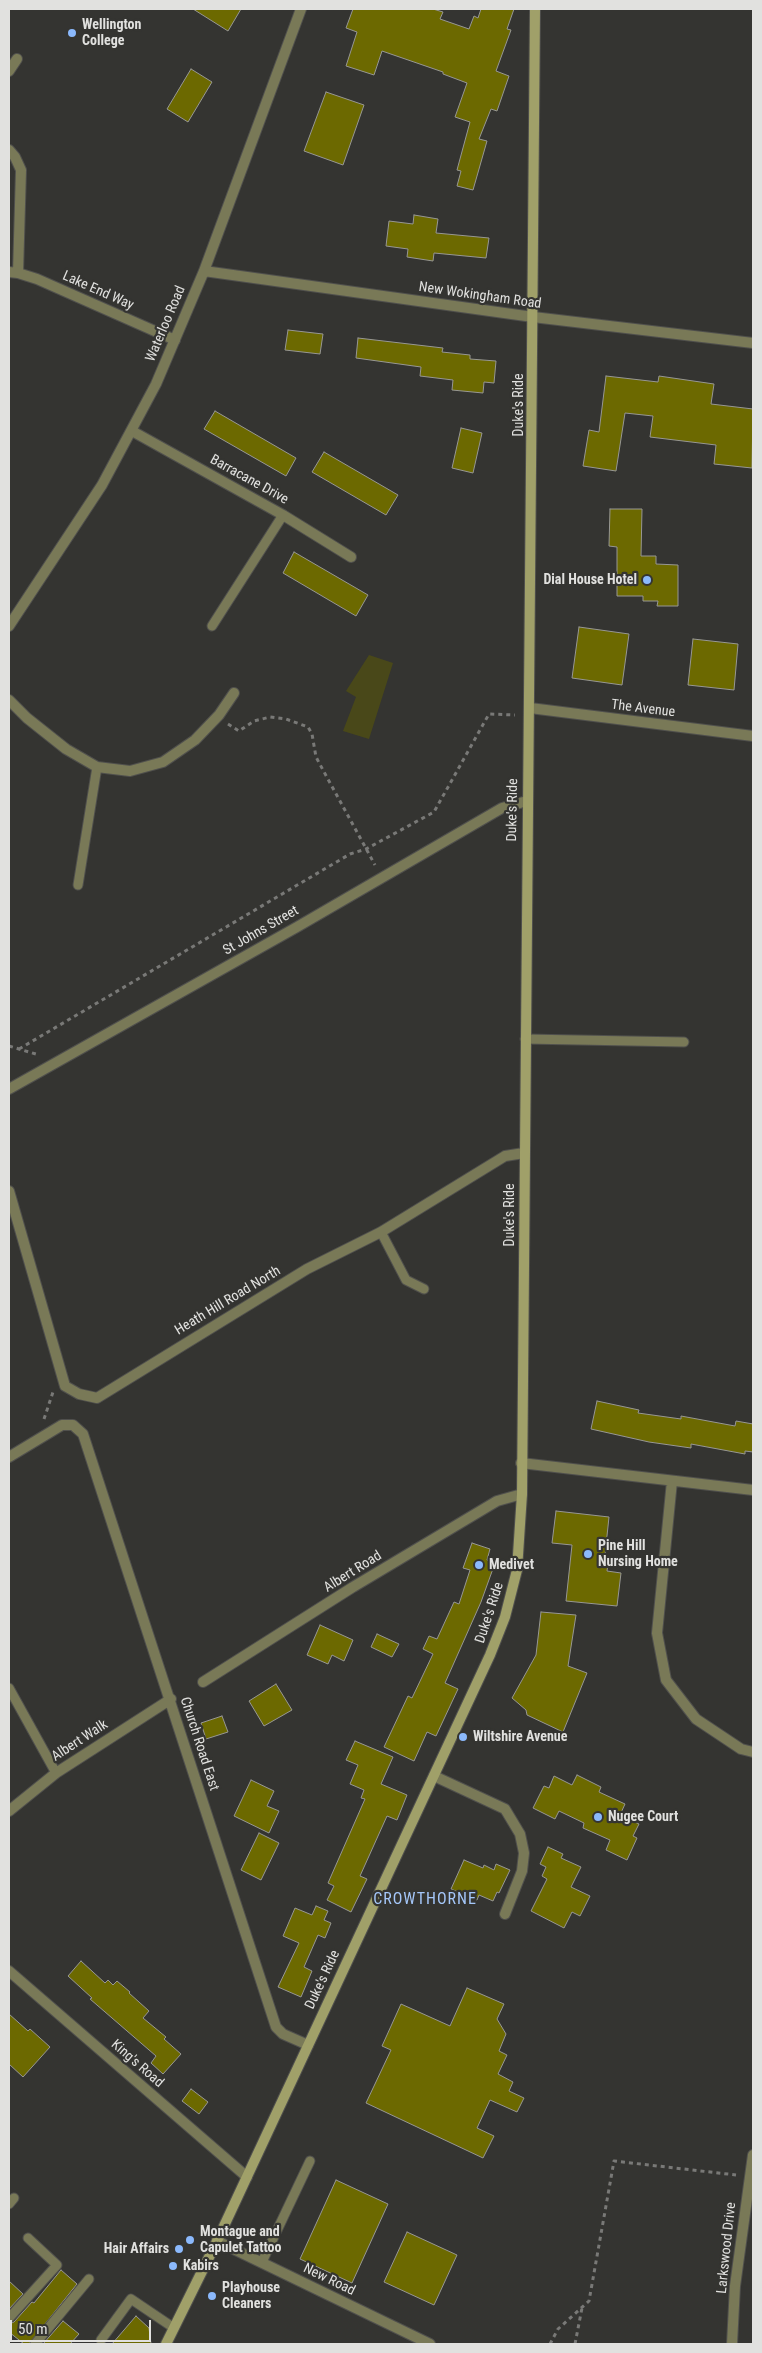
<!DOCTYPE html>
<style>
body{margin:0}
#map{position:relative;width:762px;height:2353px;overflow:hidden;background:#343431;font-family:"Roboto Condensed",sans-serif}
canvas{display:block}
.frame{position:absolute;inset:0;border:10px solid #e1e1df;pointer-events:none}
.scale{position:absolute;left:10px;top:2320px;width:141px;height:22px;box-sizing:border-box;border:2px solid #e1e1df;border-top:0;padding-left:6px;font-size:15px;line-height:18px;white-space:nowrap;color:#e1e1df;-webkit-text-stroke:4px #343431;paint-order:stroke}
</style>
<div id="map">
<canvas width="762" height="2353"></canvas>
<div class="frame"></div>
<div class="scale">50 m</div>
</div>
<script>
const g = document.querySelector('canvas').getContext('2d');
g.lineJoin = 'round';
function fillPath(path, color) { g.fillStyle = color; g.fill(path, 'evenodd'); }
const toPath = rows => new Path2D(rows.map(r => 'M' + r).join(''));
function stroke(path, color, width, dash) { g.strokeStyle = color; g.lineWidth = width; g.lineCap = dash ? 'butt' : 'round'; g.setLineDash(dash || []); g.stroke(path); }
function label(font, color, halo, rows, align = 'center') {
  g.font = font + ' "Roboto Condensed",sans-serif'; g.lineWidth = 4.5; g.setLineDash([]); g.textBaseline = 'middle'; g.strokeStyle = halo; g.fillStyle = color; for (const [text, x, y, turn = 0] of rows) {
    g.save(); g.translate(x, y); g.rotate((+turn || 0) * Math.PI / 180); g.textAlign = isNaN(turn) ? turn : align; if (halo) g.strokeText(text, 0, 0); g.fillText(text, 0, 0); g.restore();
  }
}
const green = toPath([
 [369,655,393,663,369,739,343,731,356,697,346,691]
]);
const building = toPath([
 [193,9,241,9,228,31,193,9],
 [353,9,433,9,443,12,440,19,469,29,474,16,478,18,481,9,514,9,507,29,511,30,496,71,509,76,497,111,491,109,479,139,487,141,473,190,457,186,461,171,457,170,470,122,455,117,467,83,443,74,443,72,382,51,374,75,346,66,357,32,346,28,353,9],
 [191,69,212,82,188,122,167,109,191,69],
 [326,92,364,105,343,165,304,151,326,92],
 [414,215,438,219,436,233,489,238,486,258,434,253,433,261,407,257,408,249,386,246,389,221,413,224,414,215],
 [288,330,323,334,320,354,285,350,288,330],
 [358,338,443,348,442,352,470,355,470,359,496,361,494,383,484,382,483,393,452,390,453,380,420,376,421,367,356,358,358,338],
 [606,376,658,382,659,376,714,384,711,404,753,409,752,468,714,464,716,445,650,437,653,416,625,413,616,471,583,466,589,430,599,432,606,376],
 [215,411,296,458,286,476,204,429,215,411],
 [461,428,482,433,473,473,452,468,461,428],
 [324,452,398,495,386,515,312,472,324,452],
 [610,509,642,509,641,556,656,556,656,564,678,565,678,606,657,606,658,601,643,601,643,596,617,596,617,547,609,546,610,509],
 [294,552,368,595,356,616,283,573,294,552],
 [579,627,629,634,622,685,572,678,579,627],
 [693,639,738,644,734,690,688,685,693,639],
 [597,1401,639,1410,638,1413,681,1419,681,1416,735,1426,736,1421,753,1424,753,1452,745,1451,745,1454,691,1444,691,1448,649,1442,591,1429,597,1401],
 [556,1511,609,1517,604,1564,608,1564,607,1571,621,1573,617,1606,566,1601,572,1545,552,1543,556,1511],
 [472,1543,490,1549,487,1560,495,1563,481,1602,445,1683,458,1689,436,1736,427,1732,414,1761,384,1747,408,1696,412,1698,433,1654,423,1649,429,1636,437,1639,454,1602,459,1604,470,1570,463,1568,472,1543],
 [541,1612,576,1615,568,1666,587,1673,563,1732,527,1715,526,1710,512,1698,536,1655,541,1612],
 [320,1625,353,1640,344,1661,332,1655,328,1664,307,1655,320,1625],
 [377,1634,399,1644,392,1657,371,1647,377,1634],
 [276,1684,292,1710,264,1726,249,1701,276,1684],
 [222,1716,228,1732,206,1739,201,1723,222,1716],
 [355,1741,393,1757,381,1784,407,1795,397,1820,387,1816,360,1876,367,1879,351,1912,327,1900,334,1886,328,1883,365,1799,361,1798,364,1790,350,1784,358,1765,346,1760,355,1741],
 [577,1775,601,1787,599,1792,625,1804,620,1815,639,1824,633,1836,637,1838,627,1860,606,1850,610,1840,583,1828,584,1823,559,1811,555,1819,533,1808,544,1786,549,1788,554,1776,572,1785,577,1775],
 [251,1780,274,1791,267,1806,279,1811,269,1833,234,1816,251,1780],
 [259,1833,279,1843,261,1880,241,1870,259,1833],
 [548,1847,563,1854,561,1858,581,1867,571,1887,590,1896,580,1916,572,1912,564,1928,531,1911,547,1879,542,1876,546,1867,540,1864,548,1847],
 [464,1860,483,1868,484,1865,494,1870,496,1864,510,1870,499,1893,497,1892,493,1901,479,1895,477,1900,451,1889,464,1860],
 [316,1906,328,1911,324,1920,331,1923,325,1938,318,1935,304,1967,312,1971,301,1997,278,1987,299,1943,283,1936,295,1908,312,1915,316,1906],
 [81,1961,105,1983,108,1980,113,1985,117,1981,130,1992,129,1993,149,2011,143,2018,166,2037,164,2039,181,2054,163,2074,151,2063,156,2056,90,1999,92,1998,68,1976,81,1961],
 [467,1988,504,2004,497,2019,506,2034,499,2051,507,2055,498,2074,513,2082,509,2091,524,2098,517,2112,490,2100,477,2128,494,2136,483,2158,366,2103,391,2050,382,2046,401,2004,450,2026,467,1988],
 [9,2014,28,2031,30,2029,50,2047,23,2077,9,2064,9,2014],
 [191,2089,208,2102,199,2114,182,2101,191,2089],
 [336,2180,388,2204,352,2283,300,2259,336,2180],
 [407,2232,457,2255,434,2305,384,2282,407,2232],
 [61,2270,77,2284,29,2344,24,2344,9,2332,9,2324,14,2322,32,2302,34,2303,61,2270],
 [9,2281,23,2294,9,2309,9,2281],
 [136,2316,149,2328,151,2344,112,2344,136,2316],
 [63,2321,79,2334,70,2344,43,2344,63,2321]
]);
const path = toPath([
 [228,724,239,731,254,721,270,717,286,719,308,727,312,734,316,757,323,770,375,865],
 [9,1046,39,1055],
 [19,1049,350,854,366,849,434,812,489,714,515,715],
 [44,1419,53,1392],
 [550,2344,558,2329,589,2301,614,2161,736,2175],
 [575,2344,582,2308]
]);
const service = toPath([
 [212,626,283,515],
 [78,885,97,767],
 [525,1039,684,1042],
 [381,1232,406,1280,424,1289],
 [9,1688,56,1773],
 [9,2204,14,2198],
 [262,2262,310,2161],
 [9,2318,57,2265,28,2238],
 [101,2340,131,2299,174,2328],
 [35,2344,89,2279]
]);
const minor = toPath([
 [9,71,17,59],
 [9,150,15,157,21,170,18,273],
 [9,272,18,273,37,279,175,340],
 [132,431,283,515,351,557],
 [9,700,27,718,66,749,97,767,130,771,163,762,195,740,219,715,234,693],
 [530,708,753,736],
 [9,1089,297,927,502,808,527,801],
 [9,1191,65,1386,79,1394,97,1398,307,1269,381,1232,505,1156,524,1153],
 [9,1457,62,1425,73,1425,83,1434,276,2027,283,2034,308,2045],
 [521,1463,753,1490],
 [672,1481,657,1633,666,1680,696,1719,741,1749,753,1752],
 [203,1682,353,1587,497,1501,522,1494],
 [434,1776,505,1809,520,1834,524,1853,522,1871,505,1914],
 [9,1811,56,1773,171,1699],
 [9,1971,247,2177],
 [217,2241,430,2344],
 [732,2344,735,2286,753,2155]
]);
const tertiary = toPath([
 [204,271,533,317,753,343],
 [9,626,102,485,156,384,204,271,301,9]
]);
const secondary = toPath([
 [166,2344,217,2241,490,1655,505,1617,517,1570,522,1494,535,9]
]);
const markers = [
 [72,33,5,"#8bb9fc"],
 [647,580,5,"#8bb9fc"],
 [588,1554,5,"#8bb9fc"],
 [479,1565,5,"#8bb9fc"],
 [463,1737,5,"#8bb9fc"],
 [598,1817,5,"#8bb9fc"],
 [190,2240,5,"#8bb9fc"],
 [179,2249,5,"#8bb9fc"],
 [173,2266,5,"#8bb9fc"],
 [212,2296,5,"#8bb9fc"]
];
const poiNames = [
 ["Wellington",82,25],
 ["College",82,41],
 ["Dial House Hotel",637,580,"right"],
 ["Pine Hill",598,1546],
 ["Nursing Home",598,1562],
 ["Medivet",489,1565],
 ["Wiltshire Avenue",473,1737],
 ["Nugee Court",608,1817],
 ["Montague and",200,2232],
 ["Capulet Tattoo",200,2248],
 ["Hair Affairs",169,2249,"right"],
 ["Kabirs",183,2266],
 ["Playhouse",222,2288],
 ["Cleaners",222,2304]
];
const streetNames = [
 ["Lake End Way",98,291,24],
 ["New Wokingham Road",480,296,8],
 ["Waterloo Road",166,324,-67],
 ["Duke's Ride",519,405,-90],
 ["Barracane Drive",249,480,29],
 ["The Avenue",643,709,7],
 ["Duke's Ride",513,810,-89],
 ["St Johns Street",261,931,-30],
 ["Duke's Ride",510,1215,-90],
 ["Heath Hill Road North",228,1301,-31],
 ["Albert Road",353,1572,-32],
 ["Duke's Ride",490,1613,-72],
 ["Albert Walk",80,1741,-33],
 ["Church Road East",199,1744,72],
 ["Duke's Ride",323,1980,-65],
 ["King's Road",137,2064,41],
 ["Larkswood Drive",727,2248,-84],
 ["New Road",329,2280,26]
];
const quarterNames = [
 ["CROWTHORNE",425,1900]
];
fillPath(green, '#494819');
fillPath(building, '#6c6900');
stroke(building, '#979794', 1);
stroke(service, '#50504d', 11);
stroke(minor, '#50504d', 12);
stroke(tertiary, '#50504d', 12);
stroke(secondary, '#50504d', 12);
stroke(path, '#797977', 3, [4, 4]);
stroke(service, '#797957', 9);
stroke(minor, '#797957', 10);
stroke(tertiary, '#797957', 10);
stroke(secondary, '#a0a069', 10);
for (const [x, y, r, color] of markers) { const dot = new Path2D(); dot.arc(x, y, r, 0, 2 * Math.PI); g.fillStyle = color; g.fill(dot); stroke(dot, '#343431', 2); }
label('bold 14px', '#e1e1df', '#343431', poiNames, 'left');
label('14px', '#e1e1df', '#343431', streetNames);
g.letterSpacing = '1px';
label('16px', '#a5c7f9', '#343431', quarterNames);
g.letterSpacing = '0px';
</script>
